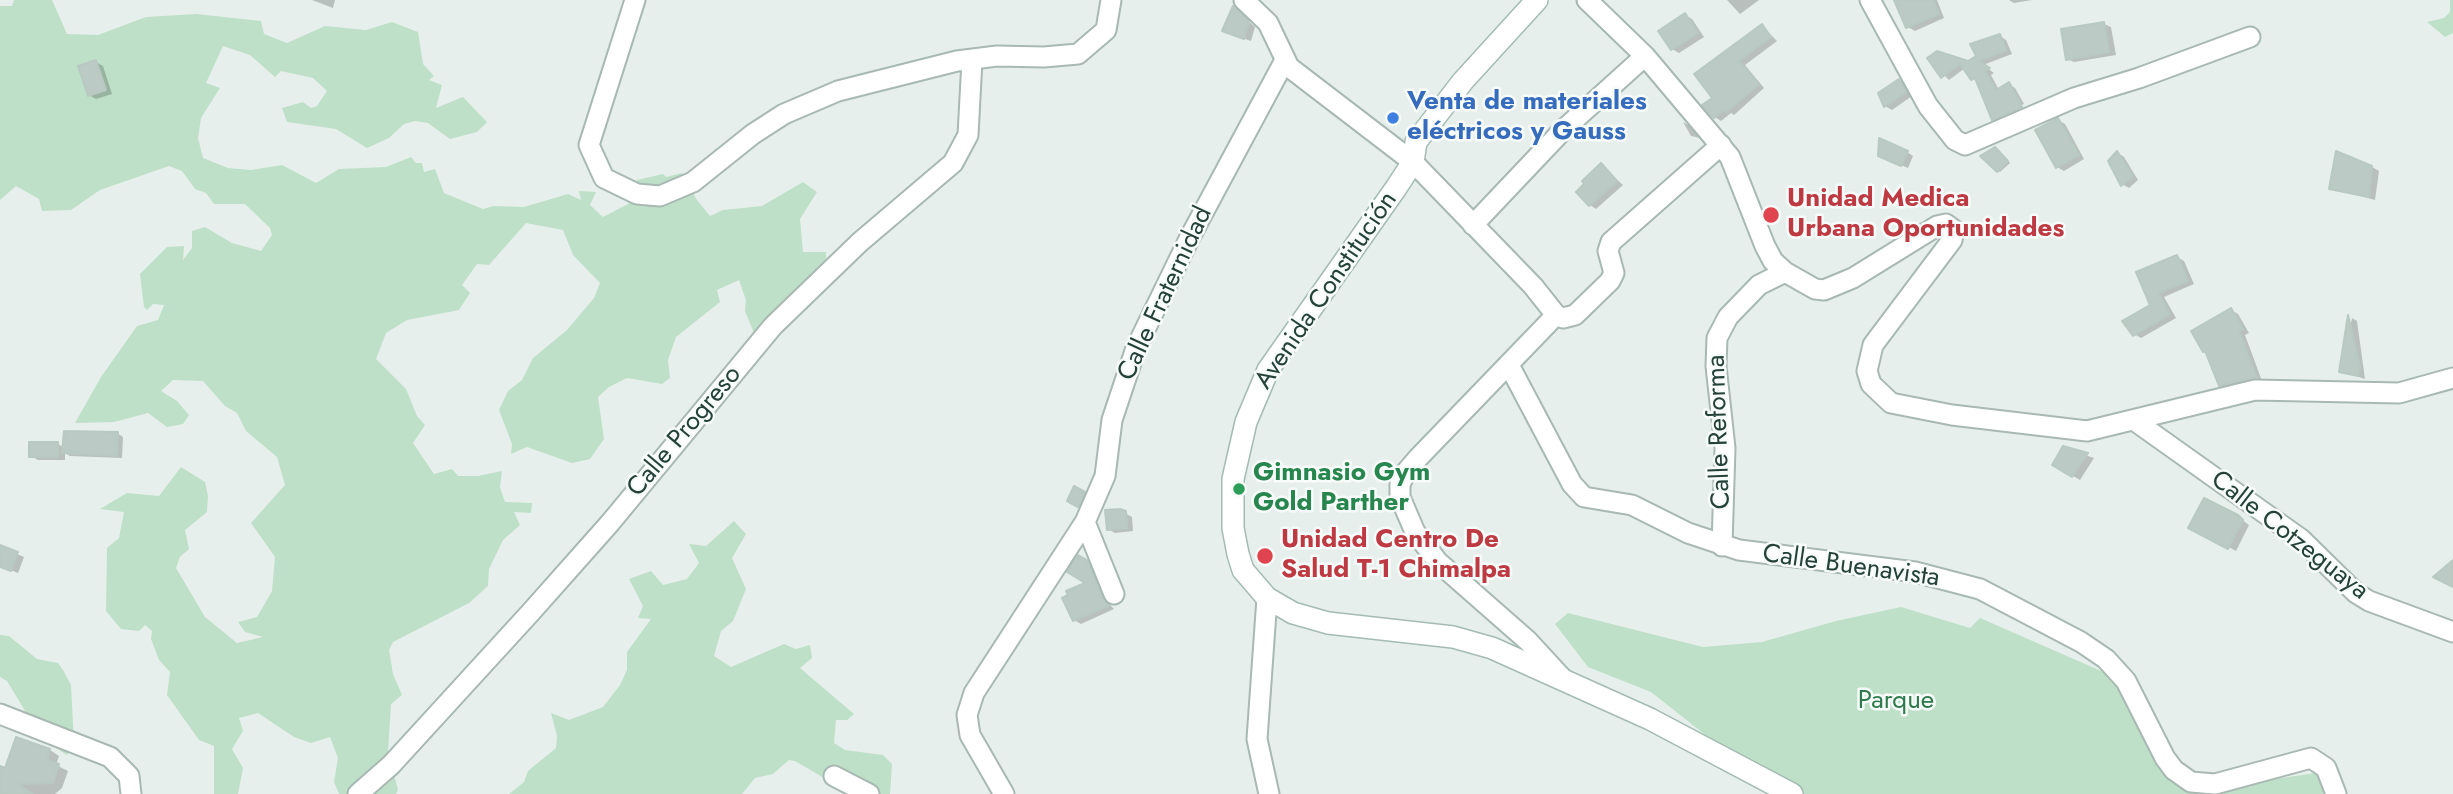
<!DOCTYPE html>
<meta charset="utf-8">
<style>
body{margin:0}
canvas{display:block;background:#e6efeb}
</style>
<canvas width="2453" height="794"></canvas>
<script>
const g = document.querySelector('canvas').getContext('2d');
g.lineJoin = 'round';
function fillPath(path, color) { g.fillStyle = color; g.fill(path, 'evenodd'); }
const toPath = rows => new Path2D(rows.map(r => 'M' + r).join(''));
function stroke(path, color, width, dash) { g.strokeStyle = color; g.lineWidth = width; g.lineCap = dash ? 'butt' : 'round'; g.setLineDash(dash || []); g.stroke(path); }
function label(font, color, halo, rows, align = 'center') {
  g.font = font + ' Jost,sans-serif'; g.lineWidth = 5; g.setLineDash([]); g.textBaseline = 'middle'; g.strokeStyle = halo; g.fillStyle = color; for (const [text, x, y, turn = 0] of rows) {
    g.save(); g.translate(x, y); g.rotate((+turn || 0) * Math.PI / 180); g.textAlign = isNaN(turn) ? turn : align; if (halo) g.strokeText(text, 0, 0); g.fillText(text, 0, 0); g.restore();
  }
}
const green = toPath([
 [14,0,52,0,67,34,98,35,146,17,196,14,261,21,264,34,287,43,325,26,366,30,392,22,418,32,423,64,434,76,429,80,442,85,436,108,463,97,487,122,477,132,450,139,428,123,415,121,404,124,389,138,367,148,336,129,287,122,282,108,303,102,311,108,317,106,327,91,313,78,281,71,275,77,250,55,223,46,206,83,220,88,201,118,198,138,203,158,228,168,251,170,282,165,316,183,339,169,386,167,411,157,416,163,422,163,424,172,435,169,444,193,483,209,494,206,524,207,568,194,581,200,579,191,596,192,590,205,603,217,632,202,637,180,663,174,666,177,682,173,697,200,710,216,723,210,762,206,803,182,817,192,800,219,803,252,826,252,826,259,832,259,775,336,754,333,745,311,746,300,739,280,717,290,720,302,676,337,668,360,670,378,662,384,627,378,609,387,598,397,604,439,590,459,572,463,527,447,511,454,512,444,499,410,508,391,522,380,533,358,567,330,594,298,600,283,573,255,563,230,526,223,489,265,477,264,462,285,470,293,459,310,407,320,386,333,376,359,406,389,417,416,425,425,413,443,434,474,452,469,458,476,478,476,502,471,500,487,505,502,532,503,531,513,514,512,520,525,503,540,489,569,488,586,469,603,393,642,389,650,393,674,402,695,391,704,388,751,398,790,396,794,339,794,334,782,338,758,330,737,311,743,294,737,258,713,239,718,243,731,232,749,243,768,238,794,214,794,214,746,199,740,167,695,170,672,159,660,151,639,152,631,145,625,139,631,121,629,106,611,107,548,119,538,124,512,100,509,127,493,159,496,181,467,205,482,208,496,207,512,185,530,189,549,180,557,176,568,205,617,237,643,263,637,245,632,238,622,257,617,272,591,275,557,251,523,285,485,277,457,246,431,237,413,225,406,203,381,173,380,161,391,177,401,189,415,183,424,167,427,148,413,114,422,75,423,101,377,137,326,158,320,164,305,153,304,147,310,144,307,140,274,167,247,184,246,183,260,192,248,192,231,205,227,232,243,261,251,272,235,270,228,245,204,214,204,206,193,195,189,182,171,169,166,100,190,71,210,42,211,39,199,16,186,0,200,0,6,12,6],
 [2450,0,2453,0,2453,33,2445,37,2427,22,2444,18,2450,12],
 [734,521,746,534,732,558,746,589,733,621,721,631,714,656,731,667,784,644,796,649,810,645,812,658,800,668,854,714,847,720,836,720,834,743,845,750,883,755,892,764,890,794,872,794,831,782,795,761,789,760,773,774,755,778,742,794,509,794,524,782,528,771,556,748,557,736,551,713,569,720,603,707,620,685,627,670,627,652,651,619,638,618,643,606,629,579,651,571,663,585,687,579,699,563,689,544,706,546],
 [1901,607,1970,628,1980,618,2140,688,2186,776,2214,788,2329,771,2338,794,1780,794,1651,692,1588,667,1555,624,1568,613,1703,647,1762,642,1836,621],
 [0,635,9,636,37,659,58,663,63,670,71,685,74,742,67,755,42,739,7,681,0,677]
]);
const shadow = toPath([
 [312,0,335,0,333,8],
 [1727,0,1759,0,1740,14],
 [1902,0,1937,0,1944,18,1915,31,1908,27],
 [2009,0,2032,0,2014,3],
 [1234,8,1255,27,1251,41,1231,34],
 [1685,15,1692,19,1704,37,1679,53,1672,49],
 [2104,24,2111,27,2116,55,2074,62,2067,59],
 [1762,26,1777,41,1745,65,1764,88,1734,115,1731,113,1721,121,1715,117,1714,98,1696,74],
 [2000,36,2006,40,2012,54,1983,65,1994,73,1991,75,1999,90,2009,84,2015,88,2024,104,1995,117,1995,120,1979,83,1965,68,1949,80,1929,59,1968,63],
 [96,62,103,66,112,94,96,99,89,95],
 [1899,81,1906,85,1912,96,1892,110,1885,106,1880,94],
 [2025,108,2027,111,1999,123,1995,120],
 [2058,120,2065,124,2084,159,2064,171,2057,167],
 [1683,122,1690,126,1700,138,1691,136],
 [1998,151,2010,163,2000,172,1998,171],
 [1907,152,1913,156,1908,168,1887,159],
 [2118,153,2124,157,2138,180,2129,188,2122,184],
 [1601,165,1623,185,1596,209,1590,205,1587,184],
 [2372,167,2379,171,2375,200,2331,188],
 [2177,257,2184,261,2194,284,2164,297,2176,318,2141,338,2134,334,2152,305,2138,273],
 [2231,310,2238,314,2249,333,2245,335,2262,381,2228,389,2221,385,2208,353,2204,351],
 [2352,318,2357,321,2365,379,2341,371],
 [117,433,123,437,122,458,70,456,65,453,65,460,38,460,31,456,58,444,64,448],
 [2064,448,2094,458,2080,480,2054,465],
 [1075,489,1087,495,1082,507,1069,500],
 [1125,513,1132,517,1133,531,1115,533,1108,529],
 [2237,516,2249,525,2236,551,2191,527],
 [0,547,24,557,18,573,0,566],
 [1079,558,1094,566,1109,604,1114,609,1081,624,1074,620,1088,583],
 [50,750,59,756,56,765,68,771,62,788,55,794,0,794,0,768,6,770]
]);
const building = toPath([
 [1894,0,1933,0,1939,14,1906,28,1894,0],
 [1233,6,1249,22,1244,39,1222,31,1233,6],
 [1685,13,1698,33,1671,50,1658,31,1685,13],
 [2104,22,2109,52,2066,60,2061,29,2104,22],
 [1762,24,1771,37,1739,61,1759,84,1726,112,1724,110,1714,118,1702,105,1712,98,1694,74,1762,24],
 [2000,34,2006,50,1979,61,1990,68,1985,71,1996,90,2009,82,2022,107,1992,120,1975,78,1971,80,1960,64,1941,78,1927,58,1937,51,1968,61,1976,56,1970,44,2000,34],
 [96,60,106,90,88,96,78,66,96,60],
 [1899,79,1907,92,1884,107,1878,93,1899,79],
 [2058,118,2079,155,2056,168,2035,130,2058,118],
 [1879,138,1908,151,1901,166,1878,156,1879,138],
 [1995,147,2008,161,1997,172,1980,156,1995,147],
 [2117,151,2133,176,2121,186,2108,161,2117,151],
 [2336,151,2372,166,2369,197,2329,189,2336,151],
 [1601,163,1617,181,1589,206,1576,192,1584,184,1582,181,1601,163],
 [2177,255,2188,281,2158,293,2170,314,2133,336,2122,321,2150,305,2136,272,2177,255],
 [2231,308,2243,329,2239,331,2257,378,2219,386,2205,351,2203,352,2191,331,2231,308],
 [2348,315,2360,367,2358,376,2339,372,2348,315],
 [64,431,118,432,117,456,62,453,64,431],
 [29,442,58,442,58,457,29,457,29,442],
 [2063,446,2088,453,2072,477,2052,465,2063,446],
 [1074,486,1085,492,1078,507,1067,501,1074,486],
 [2204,498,2238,515,2243,520,2228,549,2188,528,2204,498],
 [1120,509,1126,511,1127,528,1107,530,1105,510,1120,509],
 [0,545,18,552,11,571,0,567,0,545],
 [1078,555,1087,560,1103,599,1110,605,1073,621,1062,598,1068,595,1066,591,1085,583,1067,572,1078,555],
 [2453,560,2453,587,2433,577,2453,560],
 [16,737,50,749,47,760,59,764,53,783,18,784,32,794,0,794,0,766,5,768,16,737]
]);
const minor = toPath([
 [635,0,589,145,604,178,637,194,660,196,693,182,753,134,784,114,838,91,957,61,997,56,1044,57,1078,54,1106,30,1111,0],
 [1244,0,1268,23,1289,67,1413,162,1533,286,1556,315],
 [1587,0,1645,56,1730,157,1765,246,1773,261,1785,272,1815,289,1824,290,1853,278,1937,226,1946,224,1954,230,1952,240,1873,345,1867,371,1871,384,1891,403,1952,415,2087,431,2255,390,2399,393,2453,378],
 [1870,0,1928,106,1955,140,1965,145,2074,98,2139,78,2250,37],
 [1473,225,1563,130,1645,56],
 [1556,315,1419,457,1406,472,1400,484,1400,497,1415,532,1438,562,1528,641,1563,679],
 [1556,315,1563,318,1575,315,1610,281,1614,273,1608,251,1611,242,1721,145],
 [1509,365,1572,484,1584,497,1632,505,1688,533,1739,550,1915,572,1980,589,2081,642,2106,659,2126,681,2165,758,2174,770,2191,782,2215,784,2311,758,2326,768,2336,794],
 [2135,421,2301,539,2356,593,2369,601,2453,632],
 [1085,522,1114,594],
 [1722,546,1725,448,1716,366,1717,338,1728,317,1759,285,1785,272],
 [1267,598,1257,739,1269,794],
 [0,714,110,757,129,776,131,794],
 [834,776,869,794],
 [358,794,391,765,531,612,610,523,773,326,860,242,953,163,968,135,972,60],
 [1004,794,970,735,967,715,974,693,1085,522,1105,476,1112,420,1136,348,1190,237,1284,62]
]);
const secondary = toPath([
 [1537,0,1463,81,1416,142,1413,162,1396,188,1268,370,1246,422,1233,479,1233,528,1238,554,1243,570,1267,598,1293,613,1328,623,1453,637,1492,648,1650,719,1792,794]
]);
const markers = [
 [1393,118,7,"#3f7fe0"],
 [1771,215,9,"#e0444e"],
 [1239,489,7,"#2e9e5b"],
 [1265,556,9,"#e0444e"]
];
const shopNames = [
 ["Venta de materiales",1407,103],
 ["eléctricos y Gauss",1407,133]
];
const healthNames = [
 ["Unidad Medica",1787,200],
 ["Urbana Oportunidades",1787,230],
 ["Unidad Centro De",1281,541],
 ["Salud T-1 Chimalpa",1281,571]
];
const streetNames = [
 ["Avenida Constitución",1327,291,-56],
 ["Calle Fraternidad",1166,294,-65],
 ["Calle Progreso",685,432,-50],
 ["Calle Reforma",1720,432,-92],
 ["Calle Cotzeguaya",2289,536,38],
 ["Calle Buenavista",1851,567,8]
];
const leisureNames = [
 ["Gimnasio Gym",1253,474],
 ["Gold Parther",1253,504]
];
const parkNames = [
 ["Parque",1896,702]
];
fillPath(green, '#bfe0c8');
fillPath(shadow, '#0003');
fillPath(building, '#bbcac4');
stroke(building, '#b8c9c2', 2);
stroke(minor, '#a8b8b2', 23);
stroke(secondary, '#a4bbb3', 24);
stroke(minor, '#fff', 19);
stroke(secondary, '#fff', 21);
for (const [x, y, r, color] of markers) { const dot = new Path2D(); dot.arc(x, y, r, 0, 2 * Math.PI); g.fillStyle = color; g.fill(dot); stroke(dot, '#f7fbf9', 2.5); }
label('bold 26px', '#366cbe', '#f7fbf9', shopNames, 'left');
label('bold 26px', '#be3a42', '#f7fbf9', healthNames, 'left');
label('26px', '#24423a', '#f7fbf9', streetNames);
label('bold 26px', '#27864d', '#f7fbf9', leisureNames, 'left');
label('26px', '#2d7a4b', '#f7fbf9', parkNames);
</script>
